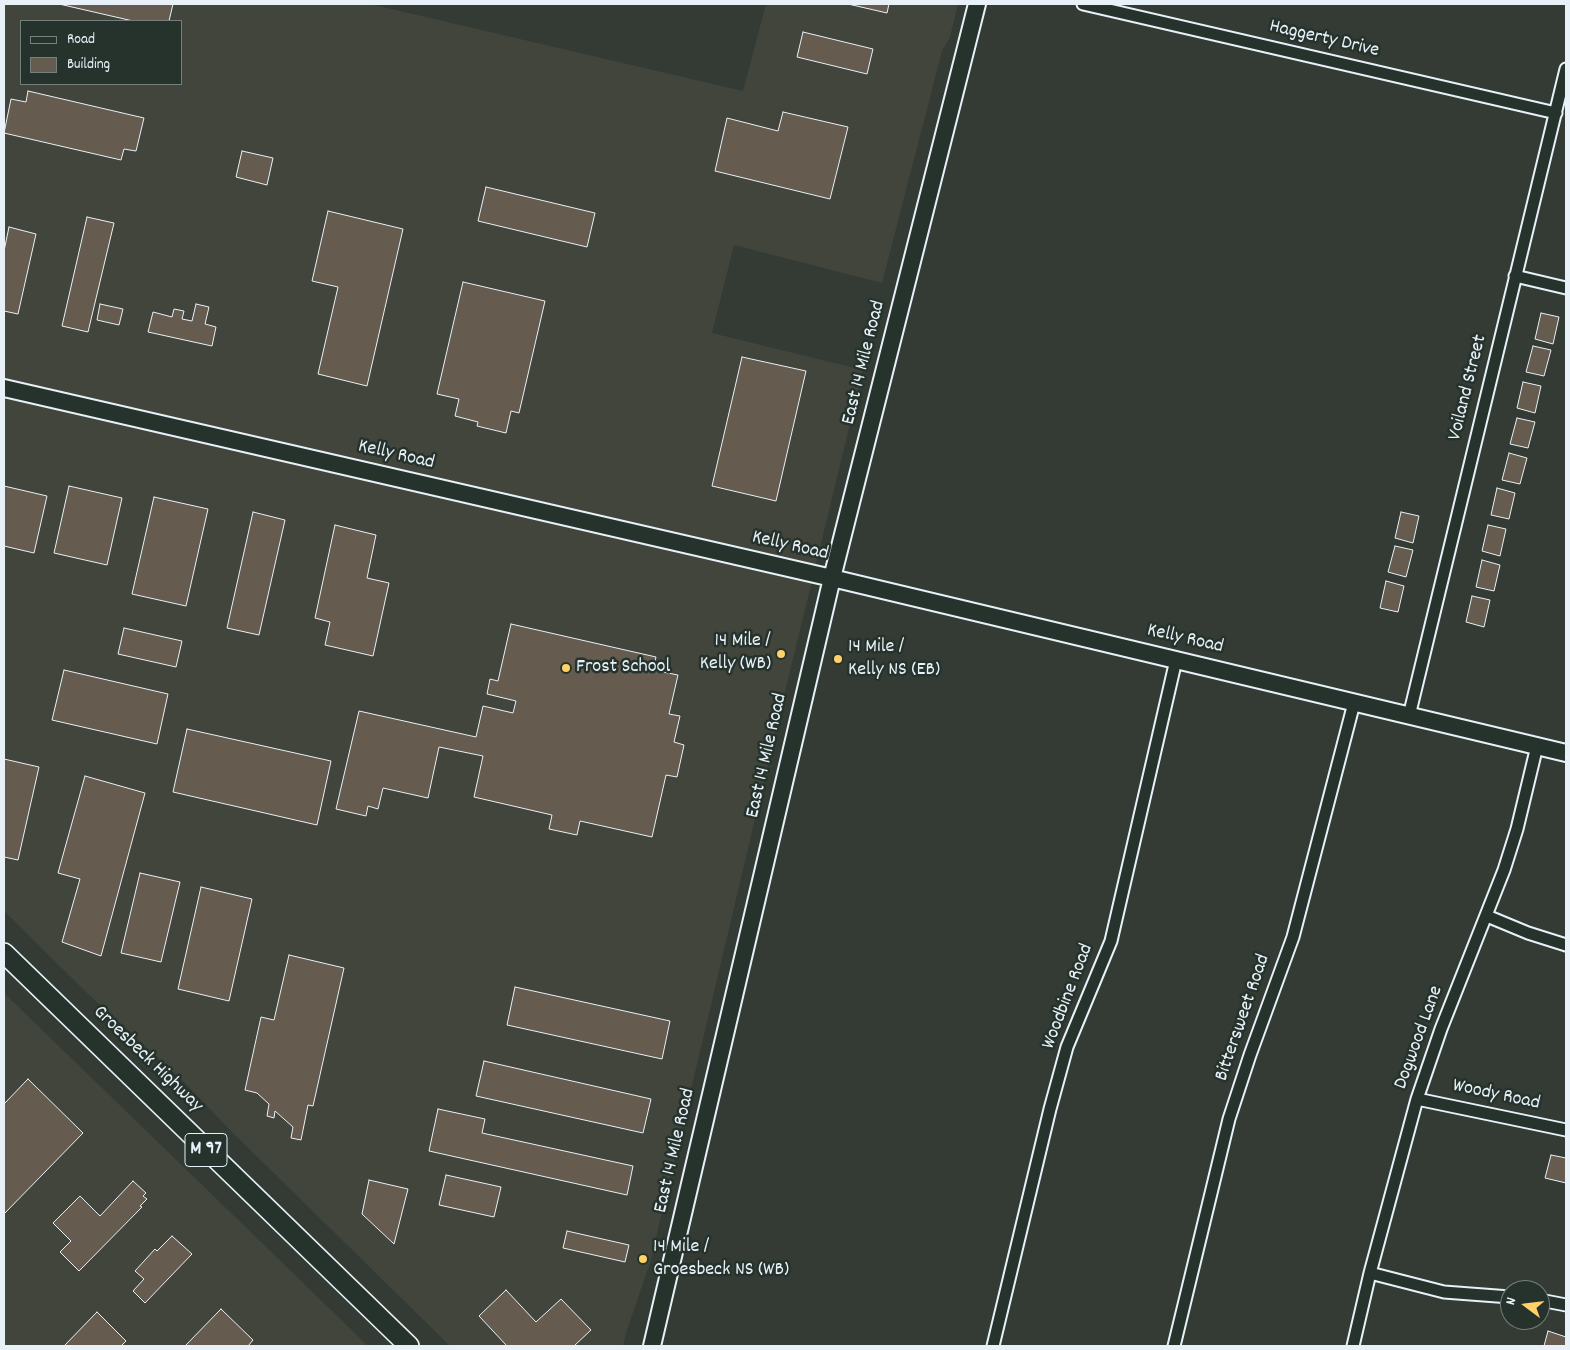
<!DOCTYPE html>
<style>
body{margin:0}
#map{position:relative;width:1570px;height:1350px;overflow:hidden;background:#333b34;font-family:Dekko,sans-serif}
canvas{display:block}
.frame{position:absolute;inset:0;border:5px solid #e8f1f8;pointer-events:none}
.legend{position:absolute;left:20px;top:20px;width:162px;height:65px;box-sizing:border-box;background:#26332d;border:1px solid #747f7e;margin:0;padding:6px 9px;list-style:none;font-size:15px;color:#e8f1f8}
.legend li{display:flex;align-items:center;gap:10px;height:25px}
.legend b{width:25px;border:1px solid #747f7e}
.north{position:absolute;left:1500px;top:1280px;width:50px;height:50px;box-sizing:border-box;background:#26332d;border:1px solid #747f7e;border-radius:50%;rotate:285deg;font-size:14px;font-weight:700;line-height:20px;text-align:center;color:#e8f1f8}
.north::after{content:'';display:block;margin:auto;width:18px;height:22px;background:#ffd166;clip-path:polygon(50% 0,100% 100%,50% 72%,0 100%)}
</style>
<div id="map">
<canvas width="1570" height="1350"></canvas>
<div class="frame"></div>
<ul class="legend">
<li><b style="height:6px;background:#26332d"></b>Road</li>
<li><b style="height:14px;background:#655c4f"></b>Building</li>
</ul>
<div class="north">N</div>
</div>
<script>
const g = document.querySelector('canvas').getContext('2d');
g.lineJoin = 'round';
function fillPath(path, color) { g.fillStyle = color; g.fill(path, 'evenodd'); }
const toPath = rows => new Path2D(rows.map(r => 'M' + r).join(''));
function stroke(path, color, width, dash) { g.strokeStyle = color; g.lineWidth = width; g.lineCap = dash ? 'butt' : 'round'; g.setLineDash(dash || []); g.stroke(path); }
function label(font, color, halo, rows, align = 'center') {
  g.font = font + ' Dekko,sans-serif'; g.lineWidth = 5; g.setLineDash([]); g.textBaseline = 'middle'; g.strokeStyle = halo; g.fillStyle = color; for (const [text, x, y, turn = 0] of rows) {
    g.save(); g.translate(x, y); g.rotate((+turn || 0) * Math.PI / 180); g.textAlign = isNaN(turn) ? turn : align; if (halo) g.strokeText(text, 0, 0); g.fillText(text, 0, 0); g.restore();
  }
}
const built = toPath([
 [4,4,370,4,743,91,766,4,958,4,950,37,942,51,882,283,734,245,712,333,863,370,785,692,650,1263,627,1330,623,1346,450,1346,233,1133,184,1082,86,992,4,911],
 [21,21,181,21,181,84,21,84],
 [4,993,260,1241,368,1346,4,1346]
]);
const building = toPath([
 [59,4,173,4,169,21,133,21,59,4],
 [848,4,889,4,887,13,848,4],
 [803,32,873,49,867,74,797,57,803,32],
 [28,91,144,118,136,151,124,149,121,160,4,133,11,99,26,102,28,91],
 [783,112,848,127,830,199,715,171,727,118,778,131,783,112],
 [242,151,273,158,267,185,236,177,242,151],
 [486,187,595,213,587,247,478,221,486,187],
 [328,211,403,229,367,386,318,374,338,287,312,281,328,211],
 [87,217,114,223,88,332,62,326,87,217],
 [9,227,36,234,18,314,4,311,4,251,9,227],
 [463,282,545,301,519,413,511,411,506,433,477,426,478,422,455,416,459,399,437,394,463,282],
 [100,304,123,309,119,325,97,320,100,304],
 [196,304,209,307,205,324,216,327,212,346,148,332,153,312,172,317,174,309,184,311,182,319,192,321,196,304],
 [1541,313,1559,317,1553,344,1535,339,1541,313],
 [1533,346,1551,350,1544,376,1526,372,1533,346],
 [742,357,806,371,776,501,712,486,742,357],
 [1523,382,1541,386,1535,413,1517,408,1523,382],
 [1517,418,1535,422,1528,448,1510,444,1517,418],
 [1509,453,1527,458,1520,484,1502,480,1509,453],
 [4,486,47,496,34,553,4,546,4,486],
 [69,486,122,498,107,565,54,553,69,486],
 [1497,488,1515,493,1509,519,1491,515,1497,488],
 [154,497,208,509,186,606,132,594,154,497],
 [253,512,285,520,259,635,227,628,253,512],
 [1401,512,1419,516,1413,543,1395,538,1401,512],
 [335,525,376,535,367,578,389,583,373,656,325,645,330,622,315,618,335,525],
 [1488,525,1506,529,1500,556,1482,551,1488,525],
 [1395,546,1413,550,1406,577,1388,572,1395,546],
 [1482,560,1500,565,1494,591,1476,587,1482,560],
 [1386,581,1404,586,1398,612,1380,608,1386,581],
 [1472,596,1490,600,1484,627,1466,622,1472,596],
 [511,624,656,657,653,670,678,675,669,714,680,716,674,742,684,745,677,777,666,775,652,837,580,821,577,835,549,829,552,815,474,797,483,756,439,747,428,798,383,788,378,809,368,806,366,816,336,809,359,711,476,737,483,706,513,713,516,701,487,694,490,679,498,681,511,624],
 [124,628,182,641,176,667,118,654,124,628],
 [64,670,168,694,157,744,52,720,64,670],
 [187,729,331,761,317,825,173,792,187,729],
 [4,759,39,767,18,860,4,857,4,759],
 [85,776,145,793,101,956,62,942,80,879,58,873,85,776],
 [140,873,180,882,161,962,121,953,140,873],
 [201,887,252,899,229,1001,178,989,201,887],
 [289,955,344,968,313,1106,308,1105,301,1140,291,1138,293,1127,275,1111,274,1118,267,1116,269,1104,257,1093,245,1090,261,1017,274,1020,289,955],
 [515,987,670,1021,662,1059,507,1025,515,987],
 [484,1061,651,1099,643,1133,476,1096,484,1061],
 [28,1079,83,1133,4,1214,4,1104,28,1079],
 [438,1109,485,1119,482,1133,633,1166,627,1195,429,1151,438,1109],
 [1551,1155,1566,1158,1566,1183,1545,1178,1551,1155],
 [446,1175,501,1187,494,1217,439,1205,446,1175],
 [369,1180,408,1189,394,1244,362,1214,369,1180],
 [133,1181,146,1193,143,1196,147,1199,140,1206,142,1207,79,1271,60,1252,71,1241,53,1223,80,1196,100,1216,133,1181],
 [567,1231,629,1245,625,1262,563,1248,567,1231],
 [172,1236,192,1254,145,1303,133,1291,144,1279,135,1271,155,1249,157,1251,172,1236],
 [506,1290,536,1322,561,1299,591,1330,574,1346,507,1346,479,1316,506,1290],
 [221,1309,253,1340,248,1346,185,1346,221,1309],
 [97,1312,126,1341,121,1346,64,1346,97,1312],
 [1548,1331,1566,1337,1566,1346,1544,1346,1548,1331]
]);
const street = toPath([
 [1083,4,1556,113],
 [1515,276,1566,288],
 [1409,716,1566,69],
 [1487,916,1528,933,1566,945],
 [1417,1099,1566,1130],
 [1370,1273,1444,1292,1510,1297],
 [1540,1300,1566,1305],
 [993,1346,1050,1109,1067,1047,1111,941,1176,660],
 [1174,1346,1229,1119,1250,1055,1293,937,1354,703],
 [1353,1346,1370,1273,1417,1099,1441,1029,1504,870,1517,829,1537,746]
]);
const secondary = toPath([
 [4,388,832,578,1566,753],
 [652,1346,832,578,977,4]
]);
const primary = toPath([
 [4,953,409,1346]
]);
const markers = [
 [781,654,5,"#ffd166"],
 [838,659,5,"#ffd166"],
 [566,668,5,"#ffd166"],
 [643,1259,5,"#ffd166"]
];
const shields = [
 [206,1150,42]
];
const shieldNames = [
 ["M 97",206,1150]
];
const streetNames = [
 ["Haggerty Drive",1324,40,13],
 ["East 14 Mile Road",865,363,-76],
 ["Voiland Street",1469,388,-76],
 ["Kelly Road",396,456,13],
 ["Kelly Road",790,547,13],
 ["Kelly Road",1185,640,13],
 ["East 14 Mile Road",768,756,-77],
 ["Woodbine Road",1069,997,-69],
 ["Bittersweet Road",1244,1018,-71],
 ["Dogwood Lane",1420,1038,-70],
 ["Groesbeck Highway",147,1060,44],
 ["Woody Road",1496,1096,12],
 ["East 14 Mile Road",676,1151,-77]
];
const poiNames = [
 ["14 Mile /",771,642,"right"],
 ["Kelly (WB)",771,665,"right"],
 ["14 Mile /",848,648],
 ["Kelly NS (EB)",848,671],
 ["Frost School",576,668],
 ["14 Mile /",653,1248],
 ["Groesbeck NS (WB)",653,1271]
];
fillPath(built, '#42453c');
fillPath(building, '#655c4f');
stroke(building, '#e8f1f8', 1);
stroke(street, '#e8f1f8', 15);
stroke(secondary, '#e8f1f8', 20);
stroke(primary, '#e8f1f8', 22);
stroke(street, '#26332d', 11);
stroke(secondary, '#26332d', 16);
stroke(primary, '#26332d', 19);
for (const [x, y, r, color] of markers) { const dot = new Path2D(); dot.arc(x, y, r, 0, 2 * Math.PI); g.fillStyle = color; g.fill(dot); stroke(dot, '#26332d', 2); }
for (const [x, y, w] of shields) { const box = new Path2D(); box.roundRect(x - w / 2, y - 16.5, w, 33, 4); g.fillStyle = '#26332d'; g.fill(box); stroke(box, '#e8f1f8', 1); }
label('bold 19px', '#e8f1f8', null, shieldNames);
label('20px', '#e8f1f8', '#26332d', streetNames);
label('20px', '#e8f1f8', '#26332d', poiNames, 'left');
</script>
